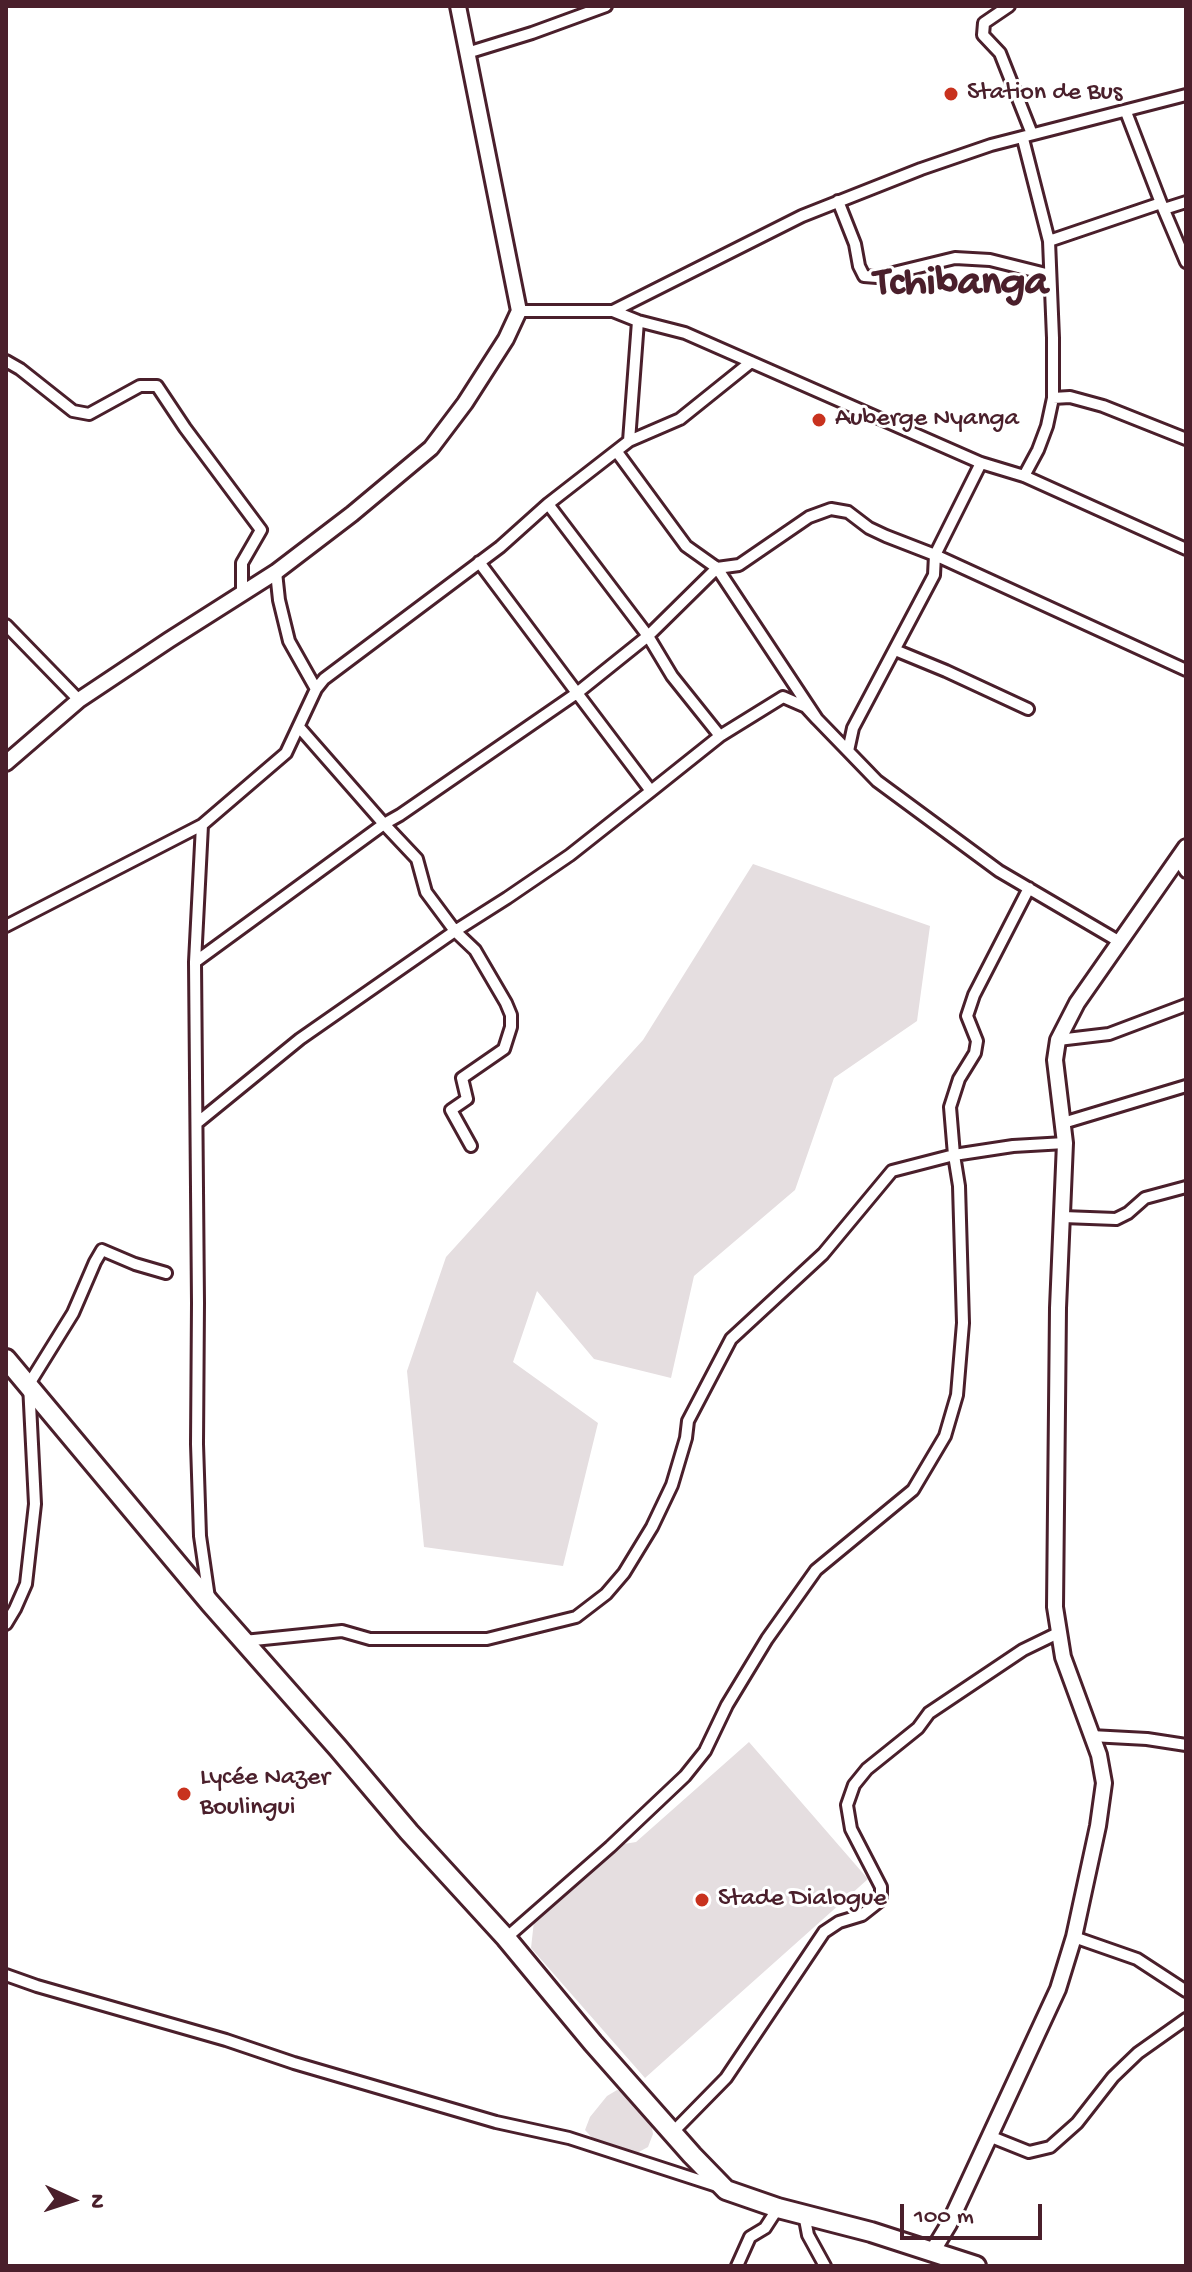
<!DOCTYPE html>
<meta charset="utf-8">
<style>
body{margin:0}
#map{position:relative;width:1192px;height:2272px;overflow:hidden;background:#fff;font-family:"Gochi Hand",sans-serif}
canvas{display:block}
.frame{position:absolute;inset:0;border:8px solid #4a1f2b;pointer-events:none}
.north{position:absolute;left:32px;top:2160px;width:80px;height:80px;-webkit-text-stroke:6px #fff;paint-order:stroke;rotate:93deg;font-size:22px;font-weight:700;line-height:32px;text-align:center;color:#4a1f2b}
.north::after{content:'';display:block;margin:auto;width:28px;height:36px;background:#4a1f2b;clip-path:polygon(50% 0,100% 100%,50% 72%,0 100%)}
.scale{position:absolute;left:900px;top:2204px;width:142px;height:36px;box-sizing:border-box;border:4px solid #4a1f2b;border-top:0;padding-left:10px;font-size:24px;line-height:28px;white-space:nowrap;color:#4a1f2b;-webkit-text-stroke:6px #fff;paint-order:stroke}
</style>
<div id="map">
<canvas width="1192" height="2272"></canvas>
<div class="frame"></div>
<div class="north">N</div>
<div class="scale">100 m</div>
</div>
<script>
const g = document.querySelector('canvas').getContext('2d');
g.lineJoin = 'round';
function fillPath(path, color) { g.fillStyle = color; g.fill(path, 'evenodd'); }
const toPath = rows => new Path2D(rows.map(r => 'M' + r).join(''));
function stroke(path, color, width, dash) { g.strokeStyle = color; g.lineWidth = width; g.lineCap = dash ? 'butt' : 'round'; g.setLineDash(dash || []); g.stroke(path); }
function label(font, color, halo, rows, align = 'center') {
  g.font = font + ' "Gochi Hand",sans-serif'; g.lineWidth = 6; g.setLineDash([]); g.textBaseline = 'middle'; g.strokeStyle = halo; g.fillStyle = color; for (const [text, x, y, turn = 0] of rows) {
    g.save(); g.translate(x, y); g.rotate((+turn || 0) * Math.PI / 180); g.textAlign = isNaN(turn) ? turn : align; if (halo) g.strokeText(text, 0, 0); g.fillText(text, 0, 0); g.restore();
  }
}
const green = toPath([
 [753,864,930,926,917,1021,834,1078,795,1190,694,1276,671,1378,594,1359,537,1291,513,1362,598,1423,563,1566,424,1547,407,1371,446,1257,643,1040],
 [749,1742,868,1879,645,2078,531,1948,534,1921,624,1844,636,1842],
 [617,2090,626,2092,651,2122,653,2134,648,2147,635,2154,596,2142,585,2130,590,2117,607,2096]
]);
const minor = toPath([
 [1009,6,984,23,983,35,1000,53,1032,134],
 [467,53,532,33,606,6],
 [1126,112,1161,203],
 [1023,139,1049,241,1053,338,1053,398,1047,426,1038,450,1024,476],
 [838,201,855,244,859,266,864,276,877,277,955,258,990,260,1050,275],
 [1164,209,1186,202],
 [1049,241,1161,203,1186,262],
 [519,311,613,311,638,321,685,333,981,463,1024,476,1186,549],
 [613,311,802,216,921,169,991,145,1186,95],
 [6,361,20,369,73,411,89,414,140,386,157,386,185,428,261,530,242,563,242,594],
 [1053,398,1070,397,1103,406,1186,439],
 [629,441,638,321],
 [617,452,686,546,717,568,739,565,809,517,831,509,848,512,869,528,886,536,935,555,1186,670],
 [981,463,935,555,934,575,853,728,848,751,877,781,999,871,1120,942],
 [548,504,648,636,577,693,651,791,720,736,783,697,806,707,817,719],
 [276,572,279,600,289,641,316,689],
 [6,625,79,700],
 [895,650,946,671,1028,709],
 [299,727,384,824,400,815,577,693,479,562],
 [720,736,672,676,648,636,717,568,817,719,848,751],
 [202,825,195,962,198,1303,197,1444,200,1536,209,1598],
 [1177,859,1186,872],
 [6,926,202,825,286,753,316,689,324,679,500,547,548,504,629,441,680,419,751,362],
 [195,962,384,824,417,859,426,892,455,931,507,898,570,855,651,791],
 [1058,1040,1109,1034,1186,1005],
 [197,1123,300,1039,455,931,475,950,506,1003,511,1015,511,1027,504,1049,462,1078,467,1099,451,1110,471,1146],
 [1063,1123,1186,1086],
 [1063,1217,1116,1219,1128,1213,1145,1198,1186,1187],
 [6,1624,15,1609,26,1584,35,1504,29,1384,73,1313,95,1262,102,1250,135,1264,166,1273],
 [244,1641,342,1631,370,1639,487,1639,576,1617,606,1594,624,1573,652,1527,672,1485,686,1438,688,1421,731,1339,823,1254,892,1171,954,1155,950,1107,959,1079,975,1053,977,1041,967,1016,974,995,1029,888],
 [1091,1736,1147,1739,1186,1745],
 [1074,1937,1137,1959,1186,1991],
 [506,1938,610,1847,685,1776,705,1751,727,1705,767,1639,816,1570,913,1490,945,1436,957,1395,963,1323,959,1186,954,1155,1013,1146,1065,1143],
 [6,1975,37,1986,226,2040,294,2063,496,2122,569,2138,717,2186],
 [673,2132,726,2078,824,1932,839,1922,862,1915,881,1900,881,1887,851,1829,847,1805,854,1785,867,1769,918,1728,929,1713,1023,1650,1058,1633],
 [989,2136,1029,2152,1050,2147,1077,2123,1113,2077,1138,2053,1186,2019],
 [804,2214,808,2235,825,2266],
 [737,2266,750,2237,765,2228,778,2208]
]);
const tertiary = toPath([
 [6,763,79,700,169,640,276,572,352,514,431,448,465,403,506,339,519,311,458,6]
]);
const secondary = toPath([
 [932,2252,949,2224,1058,1989,1074,1937,1098,1826,1104,1783,1099,1755,1063,1657,1055,1607,1058,1308,1065,1143,1055,1060,1058,1040,1077,1003,1186,847]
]);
const trunk = toPath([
 [6,1359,210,1603,338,1748,409,1832,506,1938,593,2043,692,2155,726,2190,778,2208,871,2232,976,2266]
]);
const markers = [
 [951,94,8,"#c8321e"],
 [819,420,8,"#c8321e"],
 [184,1794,8,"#c8321e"],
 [702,1900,8,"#c8321e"]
];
const poiNames = [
 ["Station de Bus",967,94],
 ["Auberge Nyanga",835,420],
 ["Lycée Nazer",200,1779],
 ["Boulingui",200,1809],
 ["Stade Dialogue",718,1900]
];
const townNames = [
 ["Tchibanga",961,286]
];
fillPath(green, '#e5dee0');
stroke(minor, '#4a1f2b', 16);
stroke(tertiary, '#4a1f2b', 20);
stroke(secondary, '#4a1f2b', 20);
stroke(trunk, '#4a1f2b', 24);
stroke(minor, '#fff', 10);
stroke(tertiary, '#fff', 14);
stroke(secondary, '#fff', 14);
stroke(trunk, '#fff', 18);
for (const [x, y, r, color] of markers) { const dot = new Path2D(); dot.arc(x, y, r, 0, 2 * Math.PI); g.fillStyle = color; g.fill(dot); stroke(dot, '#fff', 3); }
label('26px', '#4a1f2b', '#fff', poiNames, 'left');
label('bold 42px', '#4a1f2b', '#fff', townNames);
</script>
